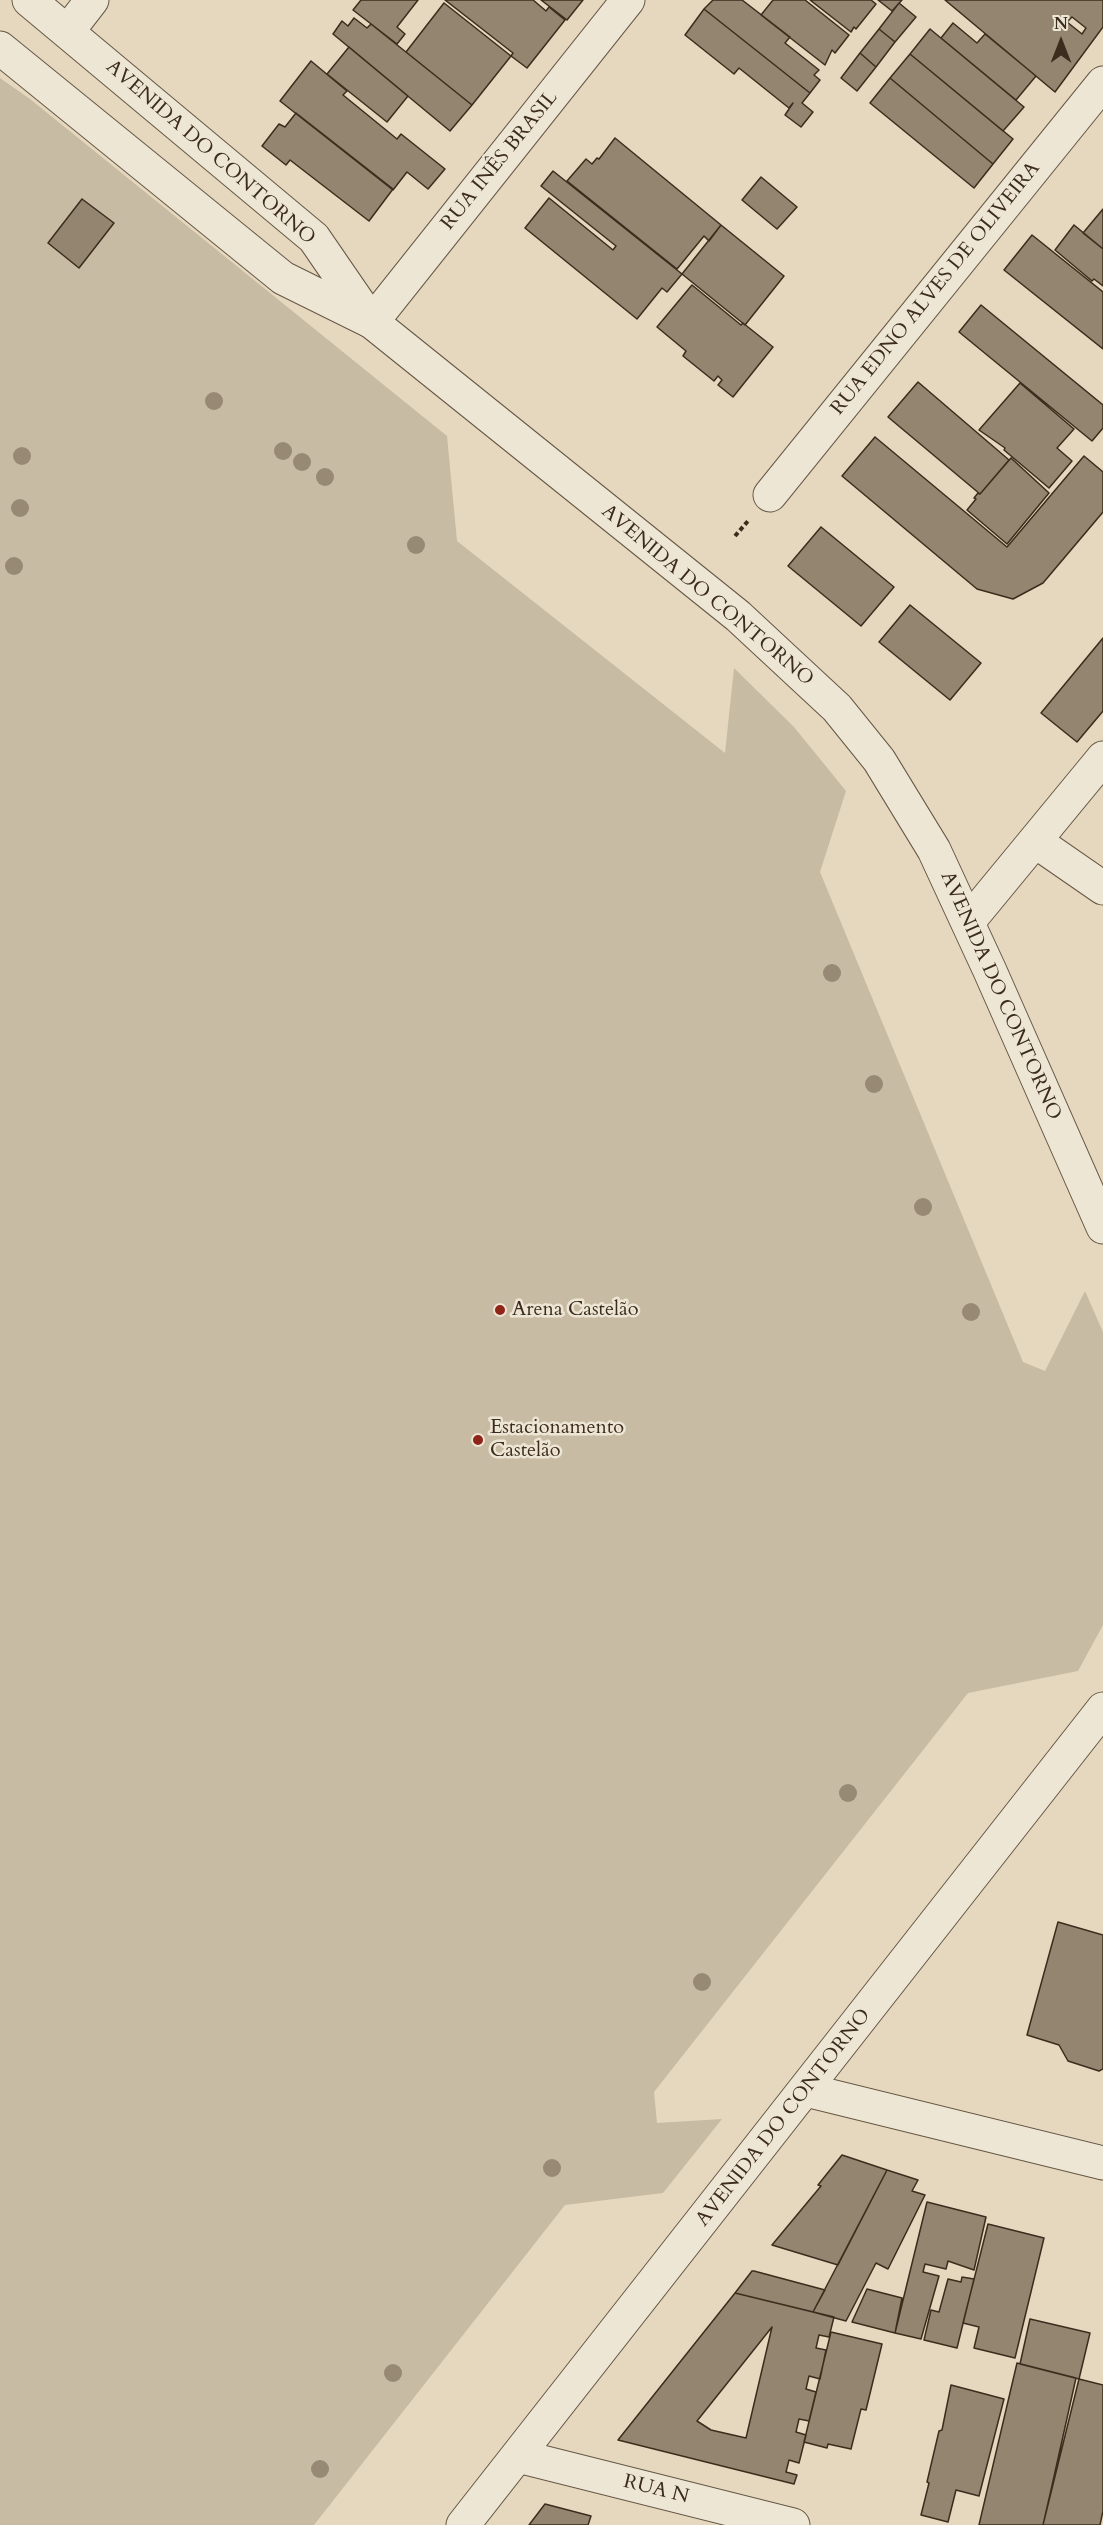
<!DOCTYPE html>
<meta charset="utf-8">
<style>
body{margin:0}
#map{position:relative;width:1103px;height:2525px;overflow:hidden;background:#e5d8be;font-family:Cardo,serif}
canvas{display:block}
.north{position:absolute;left:1031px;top:12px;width:60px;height:60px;-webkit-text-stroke:4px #eee6d5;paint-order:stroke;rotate:0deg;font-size:16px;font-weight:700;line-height:24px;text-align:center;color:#3c2c1d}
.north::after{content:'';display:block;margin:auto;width:21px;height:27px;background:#3c2c1d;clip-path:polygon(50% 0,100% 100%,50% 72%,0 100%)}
</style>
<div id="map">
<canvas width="1103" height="2525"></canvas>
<div class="north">N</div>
</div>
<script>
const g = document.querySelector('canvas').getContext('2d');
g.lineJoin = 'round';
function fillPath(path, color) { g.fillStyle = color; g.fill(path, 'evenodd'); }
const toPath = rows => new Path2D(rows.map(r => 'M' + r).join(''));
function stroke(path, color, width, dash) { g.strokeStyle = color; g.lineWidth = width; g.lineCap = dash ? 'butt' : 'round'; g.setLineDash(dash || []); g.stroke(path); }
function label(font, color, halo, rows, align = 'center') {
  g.font = font + ' Cardo,serif'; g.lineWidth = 5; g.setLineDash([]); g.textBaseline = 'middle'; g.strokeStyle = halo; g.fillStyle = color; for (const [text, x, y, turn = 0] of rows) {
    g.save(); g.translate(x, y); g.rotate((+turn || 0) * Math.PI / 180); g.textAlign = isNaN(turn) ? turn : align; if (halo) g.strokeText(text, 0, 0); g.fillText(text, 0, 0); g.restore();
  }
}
const green = toPath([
 [0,78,30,99,447,436,457,541,725,753,734,668,794,727,846,791,820,872,1023,1362,1045,1371,1085,1291,1103,1332,1103,1625,1078,1671,968,1693,654,2092,657,2123,722,2119,663,2193,565,2205,314,2525,0,2525]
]);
const building = toPath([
 [361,0,418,0,397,27,405,34,397,44,353,10,361,0],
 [445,0,533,0,546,11,549,7,565,20,527,68,511,56,513,53,445,0],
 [541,0,583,0,567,20,541,0],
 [713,0,742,0,790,37,785,43,819,70,814,75,820,80,810,93,704,9,713,0],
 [773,0,805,0,849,35,835,53,832,50,825,65,761,15,773,0],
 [810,0,871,0,876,4,856,29,854,27,851,32,810,0],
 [878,0,902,0,892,11,878,0],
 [945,0,1103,0,1103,27,1055,92,945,0],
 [1072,17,1086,28,1082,34,1067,22,1072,17],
 [444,3,511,56,472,105,406,52,444,3],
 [899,3,916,17,895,42,879,29,899,3],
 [704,9,810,93,802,103,813,112,801,127,785,115,793,103,789,108,739,68,734,74,685,35,704,9],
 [354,18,367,28,371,24,472,105,450,131,333,34,342,21,348,26,354,18],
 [953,23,977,43,985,34,1036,76,1016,100,941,38,953,23],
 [879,29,895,42,876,67,860,53,879,29],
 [930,29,1024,107,1003,131,910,54,930,29],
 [349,47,408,96,387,122,327,74,349,47],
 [860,53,876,67,857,91,841,78,860,53],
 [910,54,1013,139,993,164,890,78,910,54],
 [311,61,347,91,343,95,397,139,401,134,445,169,428,189,407,172,393,190,280,101,311,61],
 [890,78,993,164,974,188,870,103,890,78],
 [296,113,393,189,369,221,290,160,286,165,262,146,279,124,285,127,296,113],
 [615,138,721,225,709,241,704,236,677,269,567,181,586,159,592,164,597,158,599,159,615,138],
 [553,171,682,274,667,292,662,288,637,319,525,228,549,198,613,250,616,246,541,186,553,171],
 [761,177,797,207,777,229,742,200,761,177],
 [82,199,114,223,79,268,48,243,82,199],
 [1103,209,1103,249,1083,233,1103,209],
 [721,225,784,276,745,325,682,274,721,225],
 [1074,225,1103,249,1103,286,1094,279,1092,281,1055,250,1074,225],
 [1032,235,1103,292,1103,349,1004,270,1032,235],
 [692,285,741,325,743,323,773,347,733,397,718,385,722,380,718,376,714,381,683,356,686,351,657,327,692,285],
 [981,305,1103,405,1103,428,1092,441,959,332,981,305],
 [918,382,1009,460,980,494,888,417,918,382],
 [1020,383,1074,429,1057,448,1072,461,1049,488,1004,450,1005,448,979,430,1020,383],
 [875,437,1007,547,1084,456,1103,472,1103,512,1043,583,1013,599,977,589,842,476,875,437],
 [1011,458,1049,493,1007,544,967,510,976,499,974,498,978,493,980,494,1011,458],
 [821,527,894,587,861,626,788,566,821,527],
 [910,605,981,663,950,700,879,642,910,605],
 [1103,638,1103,711,1077,742,1041,713,1103,638],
 [1058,1922,1103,1935,1103,2069,1099,2071,1068,2061,1059,2045,1027,2035,1058,1922],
 [842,2155,887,2170,838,2265,772,2245,821,2186,818,2185,842,2155],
 [887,2170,918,2180,912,2191,925,2195,888,2269,876,2263,846,2321,813,2312,887,2170],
 [927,2202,986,2217,974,2270,948,2261,946,2269,925,2264,923,2272,939,2276,921,2339,895,2333,927,2202],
 [988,2224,1044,2238,1015,2358,974,2348,979,2327,963,2323,988,2224],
 [752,2271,754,2271,825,2290,813,2312,735,2293,752,2271],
 [962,2277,974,2279,957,2348,924,2340,931,2310,939,2312,948,2279,961,2282,962,2277],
 [867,2289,902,2298,895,2333,852,2322,867,2289],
 [735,2293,834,2317,829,2337,819,2335,816,2348,826,2350,820,2379,809,2376,806,2389,816,2392,809,2421,799,2419,796,2432,806,2435,799,2463,789,2460,786,2472,797,2475,794,2484,618,2440,735,2293],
 [772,2327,746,2438,711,2430,697,2421,772,2327],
 [1030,2319,1090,2333,1079,2379,1020,2364,1030,2319],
 [831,2332,882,2344,866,2410,861,2409,851,2449,828,2444,827,2448,804,2442,831,2332],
 [1017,2363,1076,2378,1051,2490,1043,2525,979,2525,1017,2363],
 [1079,2379,1103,2385,1103,2511,1100,2525,1043,2525,1079,2379],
 [951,2385,1004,2399,979,2496,956,2490,948,2522,921,2515,929,2483,927,2482,939,2431,942,2430,951,2385],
 [545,2504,591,2516,588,2525,529,2525,545,2504]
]);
const path = toPath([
 [735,536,748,521]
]);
const minor = toPath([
 [68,31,92,0],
 [372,322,628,0],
 [770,495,1103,83],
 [1035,841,1103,888],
 [968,922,1103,758],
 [806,2090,1103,2163],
 [518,2456,793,2525]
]);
const tertiary = toPath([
 [29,0,314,238,371,321],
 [0,48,283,278,372,322,738,616,837,708,879,760,934,850,990,971,1103,1227],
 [463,2525,1103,1709]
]);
const trees = [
 [214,401],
 [283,451],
 [22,456],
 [302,462],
 [325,477],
 [20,508],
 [416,545],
 [14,566],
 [832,973],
 [874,1084],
 [923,1207],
 [971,1312],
 [848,1793],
 [702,1982],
 [552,2168],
 [393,2373],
 [320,2469]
];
const markers = [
 [500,1310,6,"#8f2418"],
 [478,1440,6,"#8f2418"]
];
const streetNames = [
 ["AVENIDA DO CONTORNO",210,153,41],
 ["RUA INÊS BRASIL",500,161,-51],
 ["RUA EDNO ALVES DE OLIVEIRA",936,289,-51],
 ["AVENIDA DO CONTORNO",707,596,40],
 ["AVENIDA DO CONTORNO",1000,996,66],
 ["AVENIDA DO CONTORNO",784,2118,-52],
 ["RUA N",656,2490,14]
];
const poiNames = [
 ["Arena Castelão",512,1310],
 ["Estacionamento",490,1428],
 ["Castelão",490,1451]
];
fillPath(green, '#c8bba3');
fillPath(building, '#948571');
stroke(building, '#3c2c1d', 1.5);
stroke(minor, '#665745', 35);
stroke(tertiary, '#665745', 35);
stroke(path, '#3c2c1d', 4, [4.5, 3]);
stroke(minor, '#eee6d5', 33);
stroke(tertiary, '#eee6d5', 33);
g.fillStyle = '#978974';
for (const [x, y] of trees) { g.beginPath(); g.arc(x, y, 9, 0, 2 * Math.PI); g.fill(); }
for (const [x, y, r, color] of markers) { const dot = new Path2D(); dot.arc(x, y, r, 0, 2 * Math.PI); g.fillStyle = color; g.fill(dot); stroke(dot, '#eee6d5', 2); }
label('20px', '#3c2c1d', '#eee6d5', streetNames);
label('20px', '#3c2c1d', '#eee6d5', poiNames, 'left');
</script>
